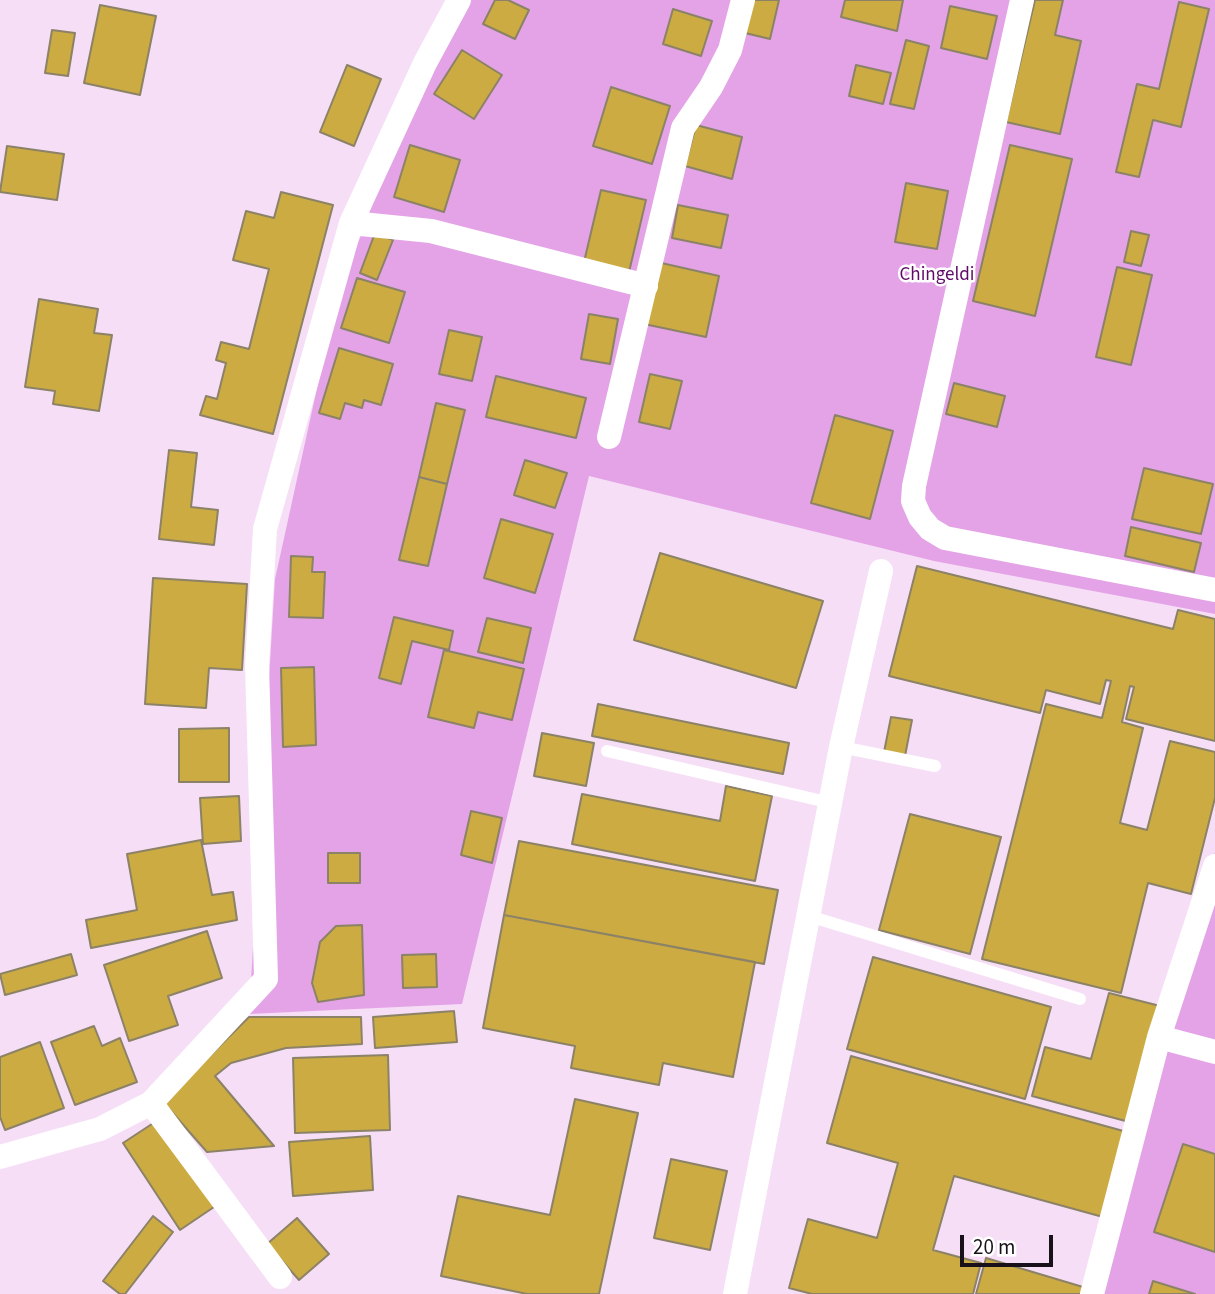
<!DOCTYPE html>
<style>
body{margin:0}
#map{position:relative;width:1215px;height:1294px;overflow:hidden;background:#f6def6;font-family:"Source Sans 3",sans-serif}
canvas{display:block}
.scale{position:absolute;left:960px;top:1235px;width:93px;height:32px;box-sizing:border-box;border:4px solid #191119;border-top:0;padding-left:9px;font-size:21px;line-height:24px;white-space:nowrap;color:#191119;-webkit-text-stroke:5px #fff;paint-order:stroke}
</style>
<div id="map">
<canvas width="1215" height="1294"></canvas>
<div class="scale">20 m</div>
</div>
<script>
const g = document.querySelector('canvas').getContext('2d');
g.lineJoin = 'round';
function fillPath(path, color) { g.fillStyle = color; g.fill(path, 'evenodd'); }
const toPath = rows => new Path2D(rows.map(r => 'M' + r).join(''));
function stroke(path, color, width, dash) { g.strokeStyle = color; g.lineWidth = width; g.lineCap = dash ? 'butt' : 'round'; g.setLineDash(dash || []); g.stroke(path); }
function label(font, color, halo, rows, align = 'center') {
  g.font = font + ' "Source Sans 3",sans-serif'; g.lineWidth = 5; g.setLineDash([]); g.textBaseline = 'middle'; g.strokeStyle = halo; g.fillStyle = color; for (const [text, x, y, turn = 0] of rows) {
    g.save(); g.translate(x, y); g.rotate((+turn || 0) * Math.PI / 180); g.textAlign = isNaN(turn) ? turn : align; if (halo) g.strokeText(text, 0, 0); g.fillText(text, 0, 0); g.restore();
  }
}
const green = toPath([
 [459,0,1215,0,1215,614,934,561,589,476,462,1004,249,1014,275,579,336,302,425,63],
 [1215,852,1215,1294,1094,1294]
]);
const building = toPath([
 [495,0,508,0,529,10,515,39,483,24,495,0],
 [753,0,779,0,770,39,745,33,753,0],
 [845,0,903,0,897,31,841,17,845,0],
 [1035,0,1063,0,1055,35,1081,41,1060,134,1006,122,1035,0],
 [1179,2,1209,9,1181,127,1153,120,1139,177,1116,172,1137,84,1159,89,1179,2],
 [100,5,156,16,140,95,84,83,100,5],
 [950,6,997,16,987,59,941,48,950,6],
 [673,9,712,21,701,56,663,44,673,9],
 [52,30,75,33,68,76,45,73,52,30],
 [906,40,929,46,914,109,890,104,906,40],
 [462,50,502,75,474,119,434,94,462,50],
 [347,65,381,79,354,146,320,132,347,65],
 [856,65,891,73,883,104,849,96,856,65],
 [611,87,670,106,652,164,593,146,611,87],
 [696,125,742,137,732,179,685,166,696,125],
 [410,145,460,160,444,212,394,197,410,145],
 [1010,145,1072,159,1035,316,973,301,1010,145],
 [7,146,64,154,57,200,0,192,7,146],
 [906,183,948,191,937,249,895,242,906,183],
 [601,190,646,200,629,272,584,262,601,190],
 [281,192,333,205,273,434,200,415,206,396,217,399,226,363,216,360,221,342,249,349,269,269,233,260,246,211,274,218,281,192],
 [678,205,728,215,721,248,672,238,678,205],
 [1131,231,1149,235,1141,266,1124,262,1131,231],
 [375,233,393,240,377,280,360,273,375,233],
 [657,262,719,276,706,337,644,324,657,262],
 [1117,267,1152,275,1131,365,1096,357,1117,267],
 [357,278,405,292,389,343,341,328,357,278],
 [39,299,98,309,94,333,112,335,99,411,53,404,55,391,25,387,39,299],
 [589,314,618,319,610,364,581,359,589,314],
 [449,330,482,337,472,381,439,374,449,330],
 [339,348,393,364,381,405,364,400,362,408,345,403,340,419,319,413,339,348],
 [650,374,682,381,670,429,639,422,650,374],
 [496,376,586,398,576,438,486,417,496,376],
 [954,383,1005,396,997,427,946,414,954,383],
 [436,403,465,410,447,484,419,477,436,403],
 [835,415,893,431,870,519,811,503,835,415],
 [169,450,197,453,191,507,218,510,214,545,159,539,169,450],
 [525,460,567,473,555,508,514,495,525,460],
 [1144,468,1213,484,1201,534,1132,519,1144,468],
 [419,477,447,484,428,566,399,560,419,477],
 [501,519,553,534,535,593,484,578,501,519],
 [1131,527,1201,543,1194,572,1125,556,1131,527],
 [660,553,823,601,796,688,634,640,660,553],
 [291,556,313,557,312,572,325,572,323,618,289,617,291,556],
 [917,566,1173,629,1178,610,1215,619,1215,741,1126,719,1134,687,1130,686,1122,722,1143,728,1120,823,1147,830,1170,741,1215,752,1215,798,1191,894,1148,883,1121,993,982,959,1046,704,1102,718,1111,681,1106,680,1100,704,1046,690,1040,713,889,676,917,566],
 [153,578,247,584,242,670,209,668,206,708,145,704,153,578],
 [394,617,453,631,449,650,412,641,401,684,379,678,394,617],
 [487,618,531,628,523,663,478,652,487,618],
 [444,650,524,669,512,720,478,712,474,728,428,717,444,650],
 [314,667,316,745,283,747,281,668,314,667],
 [598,704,789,743,783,774,592,736,598,704],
 [891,717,912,720,905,756,884,752,891,717],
 [229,728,229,782,179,782,179,729,229,728],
 [542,733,594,743,586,786,534,776,542,733],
 [726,786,772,796,755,881,572,844,582,794,720,821,726,786],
 [239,796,241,841,203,844,200,798,239,796],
 [471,811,502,818,492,863,461,855,471,811],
 [910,814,1001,837,970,954,879,930,910,814],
 [201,840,212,895,233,892,237,920,91,948,86,920,137,910,127,854,201,840],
 [519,841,778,890,764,964,504,915,519,841],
 [328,853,360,853,360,883,328,883,328,853],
 [504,915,755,962,733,1077,663,1063,659,1085,571,1068,575,1046,483,1028,504,915],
 [362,925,364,995,318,1002,312,983,320,942,336,926,362,925],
 [207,931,222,978,168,996,178,1025,129,1041,104,965,207,931],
 [71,954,77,975,5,995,0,974,71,954],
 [436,954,437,987,403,988,402,955,436,954],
 [873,957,1051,1007,1025,1099,847,1049,873,957],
 [1109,993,1164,1007,1133,1123,1032,1096,1045,1047,1091,1059,1109,993],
 [454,1011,457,1042,375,1048,373,1017,454,1011],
 [249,1017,361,1017,362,1044,286,1048,231,1063,215,1076,274,1146,207,1152,163,1102,249,1017],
 [94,1026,102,1046,120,1038,137,1082,75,1105,51,1042,94,1026],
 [40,1042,64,1108,5,1130,0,1117,0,1057,40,1042],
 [388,1055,390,1130,295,1133,293,1058,388,1055],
 [851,1056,1127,1132,1103,1217,954,1176,933,1250,981,1263,973,1294,812,1294,789,1288,808,1219,877,1238,898,1163,827,1143,851,1056],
 [575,1099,638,1113,599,1294,527,1294,441,1276,458,1196,550,1215,575,1099],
 [161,1118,217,1205,180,1230,123,1143,161,1118],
 [370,1136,373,1190,293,1196,289,1142,370,1136],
 [1183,1144,1215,1154,1215,1252,1154,1232,1183,1144],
 [671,1159,727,1171,710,1250,654,1238,671,1159],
 [153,1216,173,1232,125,1294,120,1294,103,1281,153,1216],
 [297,1218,329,1254,299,1280,267,1244,297,1218],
 [986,1258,1083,1287,1081,1294,976,1294,986,1258],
 [1153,1281,1195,1294,1149,1294,1153,1281]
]);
const service = toPath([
 [841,747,935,766],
 [607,751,831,803],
 [809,916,1080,999]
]);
const minor = toPath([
 [1022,0,914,486,913,501,920,517,930,529,945,538,1215,590],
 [351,223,431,231,646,286],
 [609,437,683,128,711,87,730,50,743,0],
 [1159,1037,1215,1052],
 [151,1103,280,1277],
 [0,1157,100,1129,151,1103,266,979,257,665,265,529,351,223,425,63,459,0],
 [735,1294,841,747,881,571],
 [1092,1294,1159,1037,1215,866]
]);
const parkNames = [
 ["Chingeldi",937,276]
];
fillPath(green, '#e4a3e7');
fillPath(building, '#ccab42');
stroke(building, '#8b8267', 2);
stroke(service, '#fff', 12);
stroke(minor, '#fff', 24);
label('19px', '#620a68', '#fff', parkNames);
</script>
